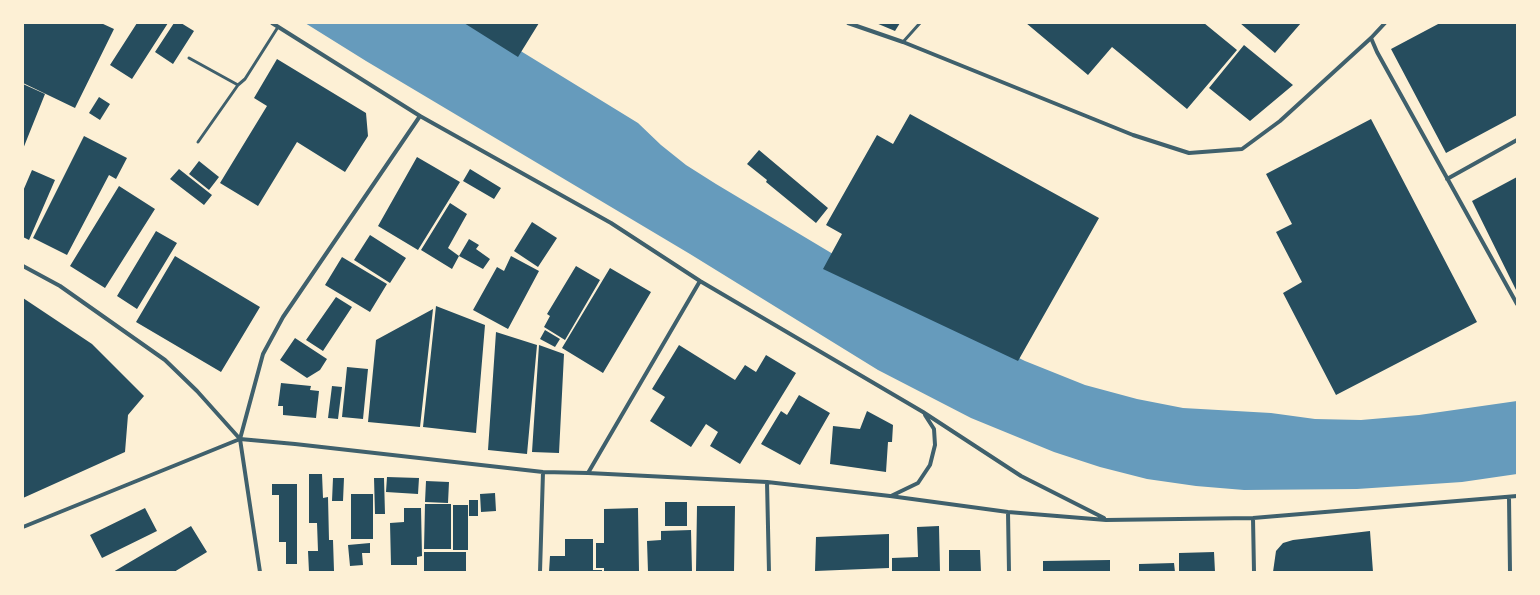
<!DOCTYPE html>
<style>
body{margin:0}
#map{position:relative;width:1540px;height:595px;overflow:hidden;background:#fdf0d5;font-family:Commissioner,sans-serif}
canvas{display:block}
.frame{position:absolute;inset:0;border:24px solid #fdf0d5;pointer-events:none}
</style>
<div id="map">
<canvas width="1540" height="595"></canvas>
<div class="frame"></div>
</div>
<script>
const g = document.querySelector('canvas').getContext('2d');
g.lineJoin = 'round';
function fillPath(path, color) { g.fillStyle = color; g.fill(path, 'evenodd'); }
const toPath = rows => new Path2D(rows.map(r => 'M' + r).join(''));
function stroke(path, color, width, dash) { g.strokeStyle = color; g.lineWidth = width; g.lineCap = dash ? 'butt' : 'round'; g.setLineDash(dash || []); g.stroke(path); }
const water = toPath([
 [305,23,475,23,638,123,661,145,686,165,716,184,853,266,919,309,1025,361,1085,385,1137,399,1183,408,1271,413,1315,419,1361,420,1419,415,1517,401,1517,474,1462,482,1357,489,1244,490,1196,486,1147,479,1100,467,1054,452,971,418,878,370,690,254,366,61]
]);
const building = toPath([
 [23,23,101,23,114,29,75,108,23,83],
 [137,23,168,23,132,79,110,65],
 [174,23,181,23,194,31,173,64,155,52],
 [464,23,539,23,518,57],
 [876,23,900,23,895,31],
 [1026,23,1204,23,1237,50,1187,109,1112,47,1088,75],
 [1240,23,1301,23,1275,53],
 [1440,23,1517,23,1517,115,1446,153,1391,49],
 [1244,45,1293,85,1250,121,1209,88],
 [277,59,366,113,368,136,345,172,297,142,258,206,220,183,267,106,254,98],
 [23,84,45,94,23,149],
 [99,97,110,104,100,120,89,113],
 [910,114,1099,218,1018,361,823,269,842,234,826,225,877,135,893,144],
 [1371,119,1477,322,1336,395,1283,293,1302,282,1276,232,1292,224,1266,174],
 [84,136,127,158,116,179,109,175,67,255,33,238],
 [759,150,828,208,816,223,766,182,767,180,747,164],
 [417,157,460,182,418,250,378,226],
 [199,161,219,177,209,190,189,174],
 [179,169,212,195,204,205,170,179],
 [470,169,501,188,494,199,463,181],
 [32,170,55,180,29,240,23,237,23,191],
 [1517,177,1517,292,1472,201],
 [119,186,155,209,105,288,70,266],
 [450,203,467,214,448,248,459,256,452,269,421,250],
 [532,222,557,238,538,267,514,251],
 [156,231,177,243,137,309,117,296],
 [370,235,406,258,390,283,354,260],
 [469,239,479,245,476,249,490,259,483,269,459,256],
 [175,256,260,307,221,372,136,322],
 [511,256,539,271,508,329,473,310,497,267,504,271],
 [342,257,387,284,370,312,325,285],
 [576,266,600,280,565,340,544,327,550,316,547,314],
 [610,268,651,292,603,373,562,348],
 [336,297,352,307,323,351,306,340],
 [23,298,92,344,144,396,128,415,125,452,23,498],
 [436,306,485,325,476,433,423,427],
 [433,309,420,427,368,422,376,340],
 [545,330,560,339,555,347,540,339],
 [496,332,537,345,527,454,488,450],
 [295,338,327,359,320,370,307,378,280,360],
 [539,345,564,354,559,453,532,452],
 [679,345,735,380,745,365,756,372,766,355,796,373,740,464,710,446,718,432,706,424,691,447,650,421,665,397,652,389],
 [347,367,368,369,363,419,342,417],
 [281,383,311,386,310,390,319,391,316,418,283,415,283,406,278,406],
 [332,386,342,387,338,419,328,418],
 [799,395,830,413,800,465,761,444,781,411,787,415],
 [867,411,893,425,892,442,888,442,886,472,830,464,833,426,860,429],
 [309,474,322,474,323,498,328,497,329,540,333,540,334,571,309,572,308,551,318,551,317,523,309,523],
 [387,477,419,478,418,494,386,492],
 [333,478,344,478,343,501,332,501],
 [374,478,384,478,385,514,375,514],
 [426,481,449,482,448,503,425,502],
 [272,484,297,484,297,564,286,564,286,542,279,542,279,495,272,495],
 [495,493,496,511,481,512,480,494],
 [351,494,373,494,373,539,351,539],
 [469,500,478,500,478,516,469,516],
 [665,502,687,502,687,526,665,526],
 [425,504,451,504,451,549,424,549],
 [453,505,468,505,468,550,453,550],
 [697,506,735,506,734,572,696,572],
 [145,508,157,531,102,558,90,535],
 [404,508,421,508,422,556,417,557,417,565,391,565,390,523,404,522],
 [638,508,639,572,604,572,604,568,596,568,596,543,604,543,604,509],
 [191,526,207,552,174,572,113,572],
 [939,526,940,572,892,572,892,558,918,557,917,527],
 [691,530,692,572,648,572,647,541,661,540,661,531],
 [1370,531,1373,572,1273,572,1276,551,1283,543,1293,540],
 [889,534,889,568,815,571,816,537],
 [565,539,593,539,593,570,602,570,602,572,549,572,550,556,565,556],
 [370,543,370,553,362,553,363,565,350,566,348,545],
 [949,550,980,550,981,572,949,572],
 [424,552,466,552,466,571,424,572],
 [1214,552,1215,572,1179,572,1179,553],
 [1110,560,1110,572,1043,572,1043,561],
 [1174,563,1175,572,1139,572,1139,564]
]);
const service = toPath([
 [903,42,920,23],
 [189,58,238,85],
 [198,142,238,85,245,79,278,27]
]);
const minor = toPath([
 [272,23,420,116,611,223,700,281,923,412,1021,476,1104,518],
 [848,23,903,42,1133,135,1189,153,1242,149,1280,121,1371,38,1385,23],
 [1371,38,1377,52,1517,304],
 [1447,179,1517,140],
 [23,266,60,286,165,360,197,391,240,439],
 [588,473,700,281],
 [767,482,769,572],
 [891,496,918,483,930,465,935,445,934,429,925,415],
 [1509,498,1510,572],
 [1008,512,1009,572],
 [1253,518,1254,572],
 [23,527,240,439,295,444,543,472,588,473,767,482,890,496,1008,512,1106,520,1253,518,1517,496],
 [260,572,240,439,263,354,283,317,420,116],
 [540,572,543,472]
]);
fillPath(water, '#669bbc');
fillPath(building, '#264d5e');
stroke(service, '#3f606c', 3);
stroke(minor, '#3f606c', 4);
</script>
